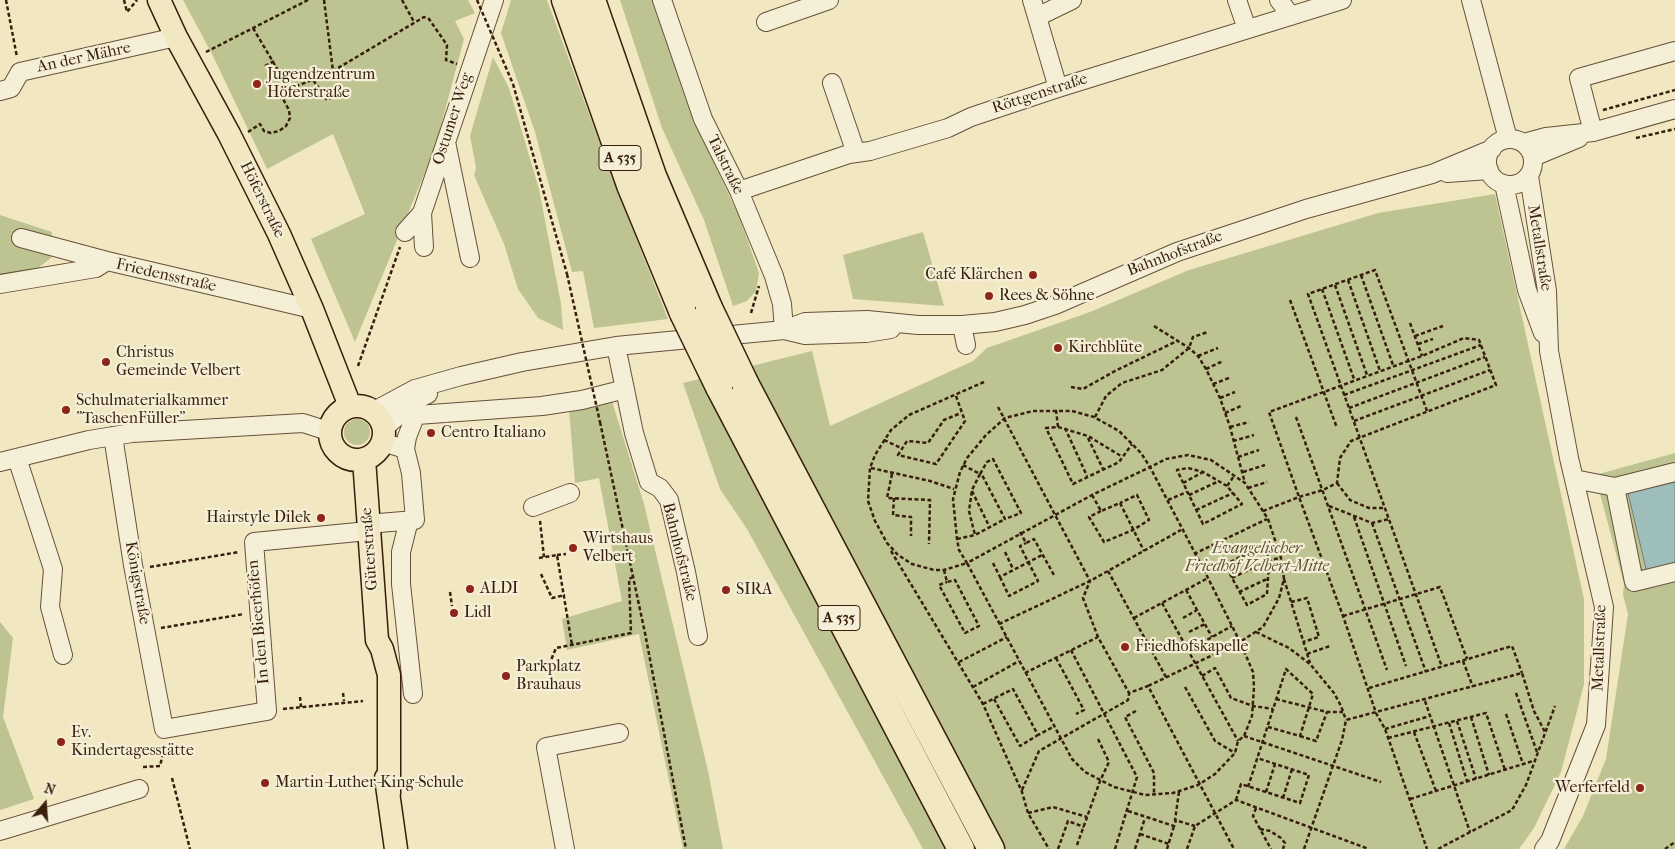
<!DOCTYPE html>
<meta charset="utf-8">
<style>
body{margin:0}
#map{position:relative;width:1675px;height:849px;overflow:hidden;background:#f1e7c1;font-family:"IM FELL French Canon",serif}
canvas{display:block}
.north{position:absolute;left:20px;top:779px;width:50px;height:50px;-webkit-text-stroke:4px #f6efd7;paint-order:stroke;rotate:18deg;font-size:14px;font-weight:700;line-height:20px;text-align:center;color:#371e0d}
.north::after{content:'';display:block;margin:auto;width:18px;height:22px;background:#371e0d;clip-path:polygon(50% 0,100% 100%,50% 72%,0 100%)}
</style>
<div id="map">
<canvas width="1675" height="849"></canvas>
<div class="north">N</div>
</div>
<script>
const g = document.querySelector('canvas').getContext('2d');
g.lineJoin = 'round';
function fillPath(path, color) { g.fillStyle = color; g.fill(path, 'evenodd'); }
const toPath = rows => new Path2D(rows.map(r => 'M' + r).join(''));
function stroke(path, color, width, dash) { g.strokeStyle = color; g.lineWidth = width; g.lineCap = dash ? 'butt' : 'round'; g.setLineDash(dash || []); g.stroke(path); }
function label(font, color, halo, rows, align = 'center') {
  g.font = font + ' "IM FELL French Canon",serif'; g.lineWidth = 4.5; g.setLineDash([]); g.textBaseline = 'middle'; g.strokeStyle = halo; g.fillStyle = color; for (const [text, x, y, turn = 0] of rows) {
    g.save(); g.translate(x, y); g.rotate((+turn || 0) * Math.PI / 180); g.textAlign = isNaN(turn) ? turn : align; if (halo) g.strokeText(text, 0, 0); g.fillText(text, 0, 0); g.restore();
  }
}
const green = toPath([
 [183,0,468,0,475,13,455,21,464,39,435,148,355,342,311,239,365,214,333,134,267,169,212,54],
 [511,0,547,0,617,190,668,319,594,328,583,271,572,272,535,132,501,33],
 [620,0,655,0,702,138,739,216,759,273,756,291,747,301,733,306,704,220,662,128],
 [493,57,509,88,539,189,561,304,563,330,538,318,518,289,504,244,474,175,476,168,470,136],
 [1495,194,1584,599,1584,684,1561,772,1534,828,1519,849,923,849,747,529,720,489,683,383,812,351,830,426,973,361,987,348,1090,312,1189,270,1378,213],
 [0,215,52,232,51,258,30,274,0,278],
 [923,232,944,306,853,299,843,255],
 [611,398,644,504,708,771,723,849,683,849,639,634,567,650,562,619,622,601,599,478,575,483,569,409],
 '344 432a13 13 0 1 1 26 0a13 13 0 1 1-26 0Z',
 [1675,453,1675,849,1564,849,1583,816,1606,759,1628,614,1623,595,1624,584,1595,475],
 [0,622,13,638,3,717,34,799,0,810]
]);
const water = toPath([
 [1675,482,1675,566,1647,573,1628,493,1675,482]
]);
const path = toPath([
 [6,0,17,57],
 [124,0,127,12,137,0],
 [324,0,333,71,341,92,327,100,313,80,333,71,424,17,429,19,447,45,446,60,457,64],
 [402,0,414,22],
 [253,28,289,89,312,80],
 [206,52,308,0],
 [265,66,274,61],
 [513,84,567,274],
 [1603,110,1675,90],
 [248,132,260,124,264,131,271,133,279,131,286,126,290,118,289,110,282,97,289,89],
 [1636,138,1675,129],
 [1361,275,1393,365],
 [1348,280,1380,371],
 [1335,285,1367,375],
 [1322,289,1354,379],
 [1290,300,1337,428],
 [751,313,759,286],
 [1410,323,1422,356],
 [1154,326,1189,348,1198,356,1206,369,1220,398,1230,427,1245,483],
 [1415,336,1443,326],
 [1418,344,1433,339],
 [1198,356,1218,348],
 [358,366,400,247],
 [1206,369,1223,361],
 [984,382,909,415,891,430,875,455,870,468,868,501,875,521,887,543,898,555,912,564,934,570,944,570,967,563,1072,759,1085,772,1114,787,1145,795,1173,793,1198,785,1215,774,1235,753,1238,741,1244,736,1252,716,1254,687,1253,672,1247,658,1240,642,1208,578,1150,467,1141,453,1119,431,1094,417,1072,411,1033,411,1005,418,986,435,967,458,960,472,953,499,957,539,959,550,967,563,1092,495,1150,467,1166,459,1188,455,1211,460,1245,483,1268,519,1281,558,1284,579,1279,598,1263,627,1240,642,1148,686],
 [1213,384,1229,378],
 [1071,387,1083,389,1115,371,1177,341],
 [1344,395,1481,345],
 [956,396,965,421,936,464,898,455,907,441,928,443,944,420,961,413],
 [1220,398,1235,392],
 [998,407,1090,581,1083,598,1098,637,1129,693,1148,686,1234,849],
 [1349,408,1485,357],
 [1056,410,1058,427,1046,428,1073,484,1119,462,1132,444],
 [1427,411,1375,270,1308,294,1442,667],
 [1225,413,1241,406],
 [1095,417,1106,396,1122,383,1162,370,1189,348,1193,337,1208,332],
 [1296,417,1387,670],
 [1354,421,1490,370],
 [600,422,645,633,686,849],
 [1058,427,1088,436,1121,456],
 [1230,427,1249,422],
 [1065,428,1087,476],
 [1088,438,1103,469],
 [884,440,901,448],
 [1233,441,1254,435],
 [1238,457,1259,450],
 [963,465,980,474,987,462,993,459,1021,513,1005,519,981,473],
 [871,468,930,481,954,489],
 [1243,472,1265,465],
 [892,474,887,498,930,500,929,544],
 [980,474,972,490,969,511,975,535,1005,519],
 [1183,483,1203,472],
 [1337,483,1350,500,1369,508,1385,508],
 [1227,486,1203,472,1188,468,1177,470,1203,524,1242,504,1227,486,1234,476],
 [1248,488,1267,482],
 [972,491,990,528],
 [1092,495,1101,511,1120,503,1144,551],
 [1189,495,1219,481],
 [894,498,893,515,911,517,911,536],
 [1168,500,1187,492],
 [1329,506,1372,523,1389,519],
 [1196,510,1233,493],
 [1101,511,1089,517,1104,542,1133,530,1149,520,1137,495,1120,503],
 [1263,511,1299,497,1323,490,1337,483,1340,458,1351,441,1496,385,1479,340,1464,338,1422,356,1269,412,1299,497,1343,616,1376,713,1385,729,1427,849],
 [1354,517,1406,666],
 [540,521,544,557],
 [1372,523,1426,672],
 [1020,532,1026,543,1034,539,1055,577],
 [957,539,975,535],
 [891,551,983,704,1022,792,1028,813,1049,849],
 [1005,552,1013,569],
 [1194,554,1267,519],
 [557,555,566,554],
 [539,558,557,555,572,645],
 [993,563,1000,577,1042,555],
 [150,567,239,552],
 [944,570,947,582,955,580,979,626,965,633,939,585,947,582],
 [1108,571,1167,679],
 [541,574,552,598,565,595],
 [1000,577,1009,596,1038,581,1020,546,1026,543],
 [1232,578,1269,560,1265,545,1226,564,1232,578,1247,605,1267,594,1269,560,1281,558],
 [1284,579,1310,663],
 [1186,590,1212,637],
 [450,592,452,606],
 [1239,592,1269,578],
 [1291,602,1307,598,1319,637,1303,642],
 [1162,603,1238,741],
 [1343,616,1440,587,1467,659],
 [1134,618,1208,578],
 [1183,618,1197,610],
 [999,624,1090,581,1181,530],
 [161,628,244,614],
 [1189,632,1205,624],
 [1256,632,1289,648,1310,664,1334,693,1341,706,1346,720],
 [1196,646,1232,626],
 [1071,650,1137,777,1115,849],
 [1307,654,1330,646],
 [1056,658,1084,710,1076,714],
 [1463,661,1473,687],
 [959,662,1007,637],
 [549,665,556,648,631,633,629,579,633,577],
 [1025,673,1098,637],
 [1202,676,1215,668,1231,698,1253,706,1273,709],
 [973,687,1019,661],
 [1185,687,1215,741,1235,753],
 [1369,688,1512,646,1522,673],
 [343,693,344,701],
 [1516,693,1537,752],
 [300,697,301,707],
 [994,699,1020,746,1038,735],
 [1276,699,1327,712,1343,712],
 [1425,701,1470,832],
 [983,704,1013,689,1038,735,1053,727],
 [283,709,363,701],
 [1136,711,1125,717,1154,773,1154,794],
 [1506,714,1523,764],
 [1471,717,1489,775],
 [1457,721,1476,779],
 [1449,723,1467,781],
 [1385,729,1430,716],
 [1414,732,1436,791],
 [1244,736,1381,782],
 [1300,736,1316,741,1327,712],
 [1388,738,1486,713,1505,770],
 [143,767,160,766,165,745],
 [172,778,190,849],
 [1248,787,1286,669,1313,694,1300,736,1268,727],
 [1022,790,1039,751,1128,700,1129,694],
 [1179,792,1175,820,1195,826],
 [1266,792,1275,764],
 [1283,798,1292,769],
 [1410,799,1533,761],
 [1236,800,1241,784,1300,803,1309,775,1257,758],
 [1256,808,1253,816,1271,849],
 [1128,811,1174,826,1176,820],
 [1028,813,1053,807,1087,817],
 [1260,829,1270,831,1281,838,1285,843,1283,849],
 [1140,834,1169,844],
 [1077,845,1100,781,1109,762,1098,739],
 [1058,849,1068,821,1084,827],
 [1135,849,1145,818],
 [1167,849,1174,826],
 [1187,849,1195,826,1236,800,1369,849],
 [1304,849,1342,740,1346,720,1522,673,1534,711,1545,732],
 [1438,849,1512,810,1526,785,1555,706],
 [1665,849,1675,842]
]);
const minor = toPath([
 [662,0,703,119,739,191,774,276,782,304,784,330],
 [1032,0,1058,88],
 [1237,0,1247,29],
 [1279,0,1291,16],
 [1471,0,1508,139],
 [1037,17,1072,0],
 [766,22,829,0],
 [832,83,856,153],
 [0,91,11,88,20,72,176,37],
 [1593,132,1579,78,1675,51],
 '1487 162a23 23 0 1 1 46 0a23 23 0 1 1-46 0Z',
 [446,142,470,258],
 [1524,143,1546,137,1593,132,1675,109],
 [1533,157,1579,138],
 [1447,173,1489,170],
 [1529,176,1547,291,1549,351,1569,458,1604,607,1596,725,1550,841,1544,849],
 [1504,184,1527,290,1543,333],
 [739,191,849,154,870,151,948,128,971,117,1058,88,1342,0],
 [422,213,424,247],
 [405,232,422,213,494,0],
 [21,238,107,261,312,309],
 [0,284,96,268,107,261],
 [962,325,966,345],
 [784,330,805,322,867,320,918,325,962,325,995,322,1025,315,1055,305,1177,252,1306,209,1432,174,1492,149],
 [616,346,634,433,649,482,660,488,669,500,686,572,698,636],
 [374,411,415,389,461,376,522,362,616,346,774,331,784,330,805,335,866,333,891,329],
 [384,428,418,399,428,394],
 [113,436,133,565,164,729,267,711,254,542,368,531],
 [382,442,405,449],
 [17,458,53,569,50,607,63,655],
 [0,462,89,440,132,433,303,423,328,431],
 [1574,479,1615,487,1675,472],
 [1615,487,1634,582,1675,572],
 [533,507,570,493],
 [409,520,401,552,401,584,413,694],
 [367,524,415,520,411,473,405,449,407,437,414,419,417,415,542,406,582,400,625,389],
 [0,831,139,789],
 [565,849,546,747,619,733]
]);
const major = toPath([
 [159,0,176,37,229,134,279,234,312,309,350,406],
 '330 433a27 27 0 1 1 54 0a27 27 0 1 1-54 0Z',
 [364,459,377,640,382,649,389,675,389,793],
 [386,778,396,849]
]);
const highway = toPath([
 [565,0,630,185,683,313],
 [592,0,653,176,709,308],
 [745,383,991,849],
 [719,387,961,849]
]);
const pathBridge = toPath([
 [477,0,513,84],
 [567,274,600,422]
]);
const highwayBridge = toPath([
 [709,308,745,383],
 [683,313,719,387]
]);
const markers = [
 [257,84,5,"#8f2418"],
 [1033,275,5,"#8f2418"],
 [989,296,5,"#8f2418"],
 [1058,348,5,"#8f2418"],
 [106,362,5,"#8f2418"],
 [66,410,5,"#8f2418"],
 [431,433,5,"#8f2418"],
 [321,518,5,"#8f2418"],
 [573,548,5,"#8f2418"],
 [470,589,5,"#8f2418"],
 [726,590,5,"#8f2418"],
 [454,613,5,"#8f2418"],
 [1125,647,5,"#8f2418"],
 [506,676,5,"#8f2418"],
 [61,742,5,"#8f2418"],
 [265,783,5,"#8f2418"],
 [1640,788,5,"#8f2418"]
];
const shields = [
 [620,158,42],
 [839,618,42]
];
const shieldNames = [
 ["A 535",620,158],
 ["A 535",839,618]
];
const streetNames = [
 ["An der Mähre",84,58,-12],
 ["Röttgenstraße",1040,94,-18],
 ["Ostumer Weg",453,119,-72],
 ["Talstraße",725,165,64],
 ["Höferstraße",262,200,64],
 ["Metallstraße",1539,248,81],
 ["Bahnhofstraße",1175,254,-21],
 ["Friedensstraße",166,276,13],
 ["Güterstraße",370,549,-94],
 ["Bahnhofstraße",679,552,76],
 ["Königstraße",137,583,80],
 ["In den Bieerhöfen",259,622,-95],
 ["Metallstraße",1600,648,-88]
];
const poiNames = [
 ["Jugendzentrum",267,75],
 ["Höferstraße",267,93],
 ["Café Klärchen",1023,275,"right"],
 ["Rees & Söhne",999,296],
 ["Kirchblüte",1068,348],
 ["Christus",116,353],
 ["Gemeinde Velbert",116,371],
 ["Schulmaterialkammer",76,401],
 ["\"TaschenFüller\"",76,419],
 ["Centro Italiano",441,433],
 ["Hairstyle Dilek",311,518,"right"],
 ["Wirtshaus",583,539],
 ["Velbert",583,557],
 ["ALDI",480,589],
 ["SIRA",736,590],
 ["Lidl",464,613],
 ["Friedhofskapelle",1135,647],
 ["Parkplatz",516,667],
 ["Brauhaus",516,685],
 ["Ev.",71,733],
 ["Kindertagesstätte",71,751],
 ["Martin-Luther-King-Schule",275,783],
 ["Werferfeld",1630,788,"right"]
];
const parkNames = [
 ["Evangelischer",1257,549],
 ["Friedhof Velbert-Mitte",1257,567]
];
fillPath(green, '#bdc491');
fillPath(water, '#9dbeba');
stroke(water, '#747e75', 1);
stroke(minor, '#66503a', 20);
stroke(major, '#371e0d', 25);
stroke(highway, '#371e0d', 29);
stroke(path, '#371e0d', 2.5, [4, 2.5]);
stroke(minor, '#f6efd7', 18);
stroke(major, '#f1e7c1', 22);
stroke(highway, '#f1e7c1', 26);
stroke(highwayBridge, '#371e0d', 29, []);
stroke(pathBridge, '#371e0d', 2.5, [4, 2.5]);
stroke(highwayBridge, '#f1e7c1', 26);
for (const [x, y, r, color] of markers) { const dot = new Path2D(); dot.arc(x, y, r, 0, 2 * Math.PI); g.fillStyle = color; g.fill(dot); stroke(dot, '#f6efd7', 2); }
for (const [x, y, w] of shields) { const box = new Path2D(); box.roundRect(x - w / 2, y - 12.5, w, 25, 4); g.fillStyle = '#f6efd7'; g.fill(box); stroke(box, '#371e0d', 1); }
label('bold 15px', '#371e0d', null, shieldNames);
label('16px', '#371e0d', '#f6efd7', streetNames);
label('16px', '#371e0d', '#f6efd7', poiNames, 'left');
label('italic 16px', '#5f5035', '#f6efd7', parkNames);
</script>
